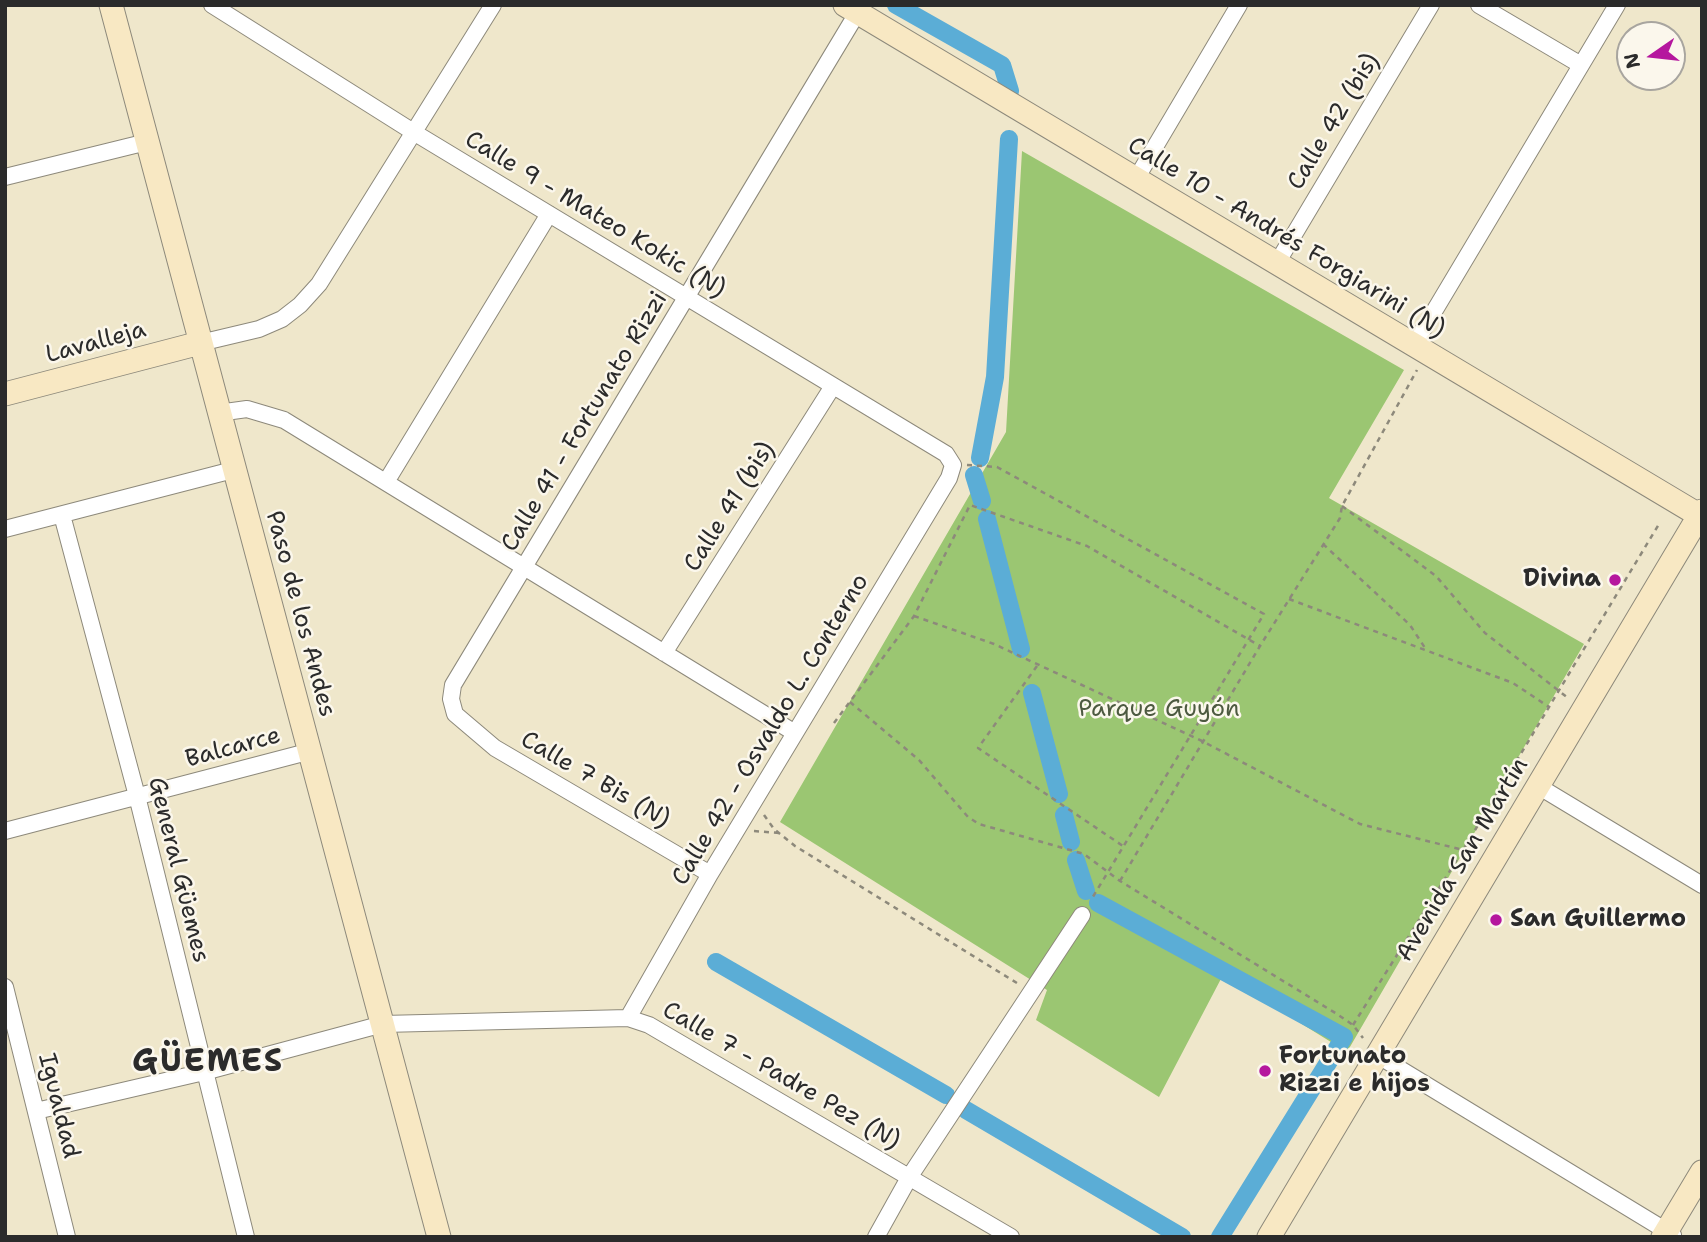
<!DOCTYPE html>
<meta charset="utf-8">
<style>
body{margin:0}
#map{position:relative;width:1707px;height:1242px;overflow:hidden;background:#efe7cb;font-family:"Shantell Sans",sans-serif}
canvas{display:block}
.frame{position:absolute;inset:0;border:7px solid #2b2b2b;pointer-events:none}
.north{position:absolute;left:1616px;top:21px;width:70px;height:70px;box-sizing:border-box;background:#fbf7ec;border:2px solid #a8a59f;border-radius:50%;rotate:256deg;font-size:19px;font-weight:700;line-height:28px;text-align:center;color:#2b2b2b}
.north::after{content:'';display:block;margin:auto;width:24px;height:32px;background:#b5179e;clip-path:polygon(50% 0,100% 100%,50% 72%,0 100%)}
</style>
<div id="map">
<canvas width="1707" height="1242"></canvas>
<div class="frame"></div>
<div class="north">N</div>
</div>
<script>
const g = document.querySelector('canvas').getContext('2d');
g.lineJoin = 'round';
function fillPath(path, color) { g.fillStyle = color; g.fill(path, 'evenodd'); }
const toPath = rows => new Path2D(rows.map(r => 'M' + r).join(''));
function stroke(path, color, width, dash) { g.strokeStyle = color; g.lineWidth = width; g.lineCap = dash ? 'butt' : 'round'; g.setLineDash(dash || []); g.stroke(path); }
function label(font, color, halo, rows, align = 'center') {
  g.font = font + ' "Shantell Sans",sans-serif'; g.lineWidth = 5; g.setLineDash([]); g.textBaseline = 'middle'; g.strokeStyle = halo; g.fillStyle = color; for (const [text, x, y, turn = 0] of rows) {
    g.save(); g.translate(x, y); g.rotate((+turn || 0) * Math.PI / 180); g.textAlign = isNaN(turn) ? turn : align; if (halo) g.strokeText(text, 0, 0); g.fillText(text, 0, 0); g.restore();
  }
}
const green = toPath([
 [1022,151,1404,370,1329,498,1584,644,1347,1052,1223,975,1159,1097,1036,1020,1047,990,780,822,1006,432]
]);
const canal = toPath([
 [896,5,1002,65,1010,91],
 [980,458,995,377,1009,139],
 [974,475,982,501],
 [987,519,1021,649],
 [1032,693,1059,794],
 [1064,815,1071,842],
 [1076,860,1086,891],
 [1098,903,1344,1037,1220,1237],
 [716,962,946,1095],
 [966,1110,1182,1237]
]);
const path = toPath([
 [967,465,997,467,1264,614,1091,900],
 [1342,506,1436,576,1485,633,1568,698],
 [1323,544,1410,625,1427,651],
 [1289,599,1513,683,1549,707],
 [914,616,994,644,1202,741,1360,824,1463,850],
 [1037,666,978,748,1123,846],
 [850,702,919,760,968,817,979,824,1084,854,1120,881,1337,1014,1353,1025,1363,1038],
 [834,723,914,616,970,505,1087,546,1260,646],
 [764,815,774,829,795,846,1017,983],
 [754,831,779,833],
 [1120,881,1260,646,1340,518,1342,506,1417,370],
 [1353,1025,1463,850,1659,524]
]);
const street = toPath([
 [212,5,415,133,946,454,953,465,949,478,710,874,628,1018],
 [1479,5,1581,65],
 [5,177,147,142],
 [1136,179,1239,5],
 [1277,263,1431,5],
 [200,343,259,329,282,319,300,305,319,284,493,5],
 [1414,345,1617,5],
 [218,413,247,409,284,420,795,733],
 [386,482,549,214],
 [62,515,137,796,246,1237],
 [5,529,233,470],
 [664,653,833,386],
 [1538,786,1702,885],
 [5,831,311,751],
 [710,874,495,748,455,714,451,699,453,685,862,5],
 [5,987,67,1237],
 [1377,1055,1673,1235],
 [36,1111,204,1072,383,1024,628,1018,649,1025,1011,1237],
 [876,1237,910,1176,1082,915]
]);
const secondary = toPath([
 [111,5,439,1237],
 [845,5,1702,517],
 [5,394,200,343],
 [1269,1237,1702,511],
 [1663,1237,1702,1172]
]);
const markers = [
 [1615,580,7,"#b5179e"],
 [1496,920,7,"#b5179e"],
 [1265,1071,7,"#b5179e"]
];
const streetNames = [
 ["Calle 42 (bis)",1334,122,-59],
 ["Calle 9 - Mateo Kokic (N)",595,215,31],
 ["Calle 10 - Andrés Forgiarini (N)",1286,238,31],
 ["Lavalleja",96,343,-15],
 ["Calle 41 - Fortunato Rizzi",585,422,-59],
 ["Calle 41 (bis)",730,507,-58],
 ["Paso de los Andes",300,614,75],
 ["Calle 42 - Osvaldo L. Conterno",771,730,-59],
 ["Balcarce",233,748,-15],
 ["Calle 7 Bis (N)",595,780,30],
 ["Avenida San Martín",1463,860,-59],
 ["General Güemes",178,870,76],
 ["Calle 7 - Padre Pez (N)",781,1076,30],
 ["Igualdad",58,1106,76]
];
const poiNames = [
 ["Divina",1601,580,"right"],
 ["San Guillermo",1510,920],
 ["Fortunato",1279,1057],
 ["Rizzi e hijos",1279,1085]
];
const parkNames = [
 ["Parque Guyón",1159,710]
];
const districtNames = [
 ["GÜEMES",208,1063]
];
fillPath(green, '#9bc672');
stroke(canal, '#5badd6', 18);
stroke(street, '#8d897b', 18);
stroke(secondary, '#8d897b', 25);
stroke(path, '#8d897b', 2.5, [5, 5]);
stroke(street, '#fff', 16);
stroke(secondary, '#f8e8c3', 23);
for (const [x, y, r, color] of markers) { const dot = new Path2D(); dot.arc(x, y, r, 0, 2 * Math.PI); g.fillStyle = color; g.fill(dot); stroke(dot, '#fbf7ec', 2.5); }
label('24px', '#2b2b2b', '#fbf7ec', streetNames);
label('bold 24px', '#2b2b2b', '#fbf7ec', poiNames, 'left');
label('24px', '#4d5a40', '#fbf7ec', parkNames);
g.letterSpacing = '2px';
label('bold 32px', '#2b2b2b', '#fbf7ec', districtNames);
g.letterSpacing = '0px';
</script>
